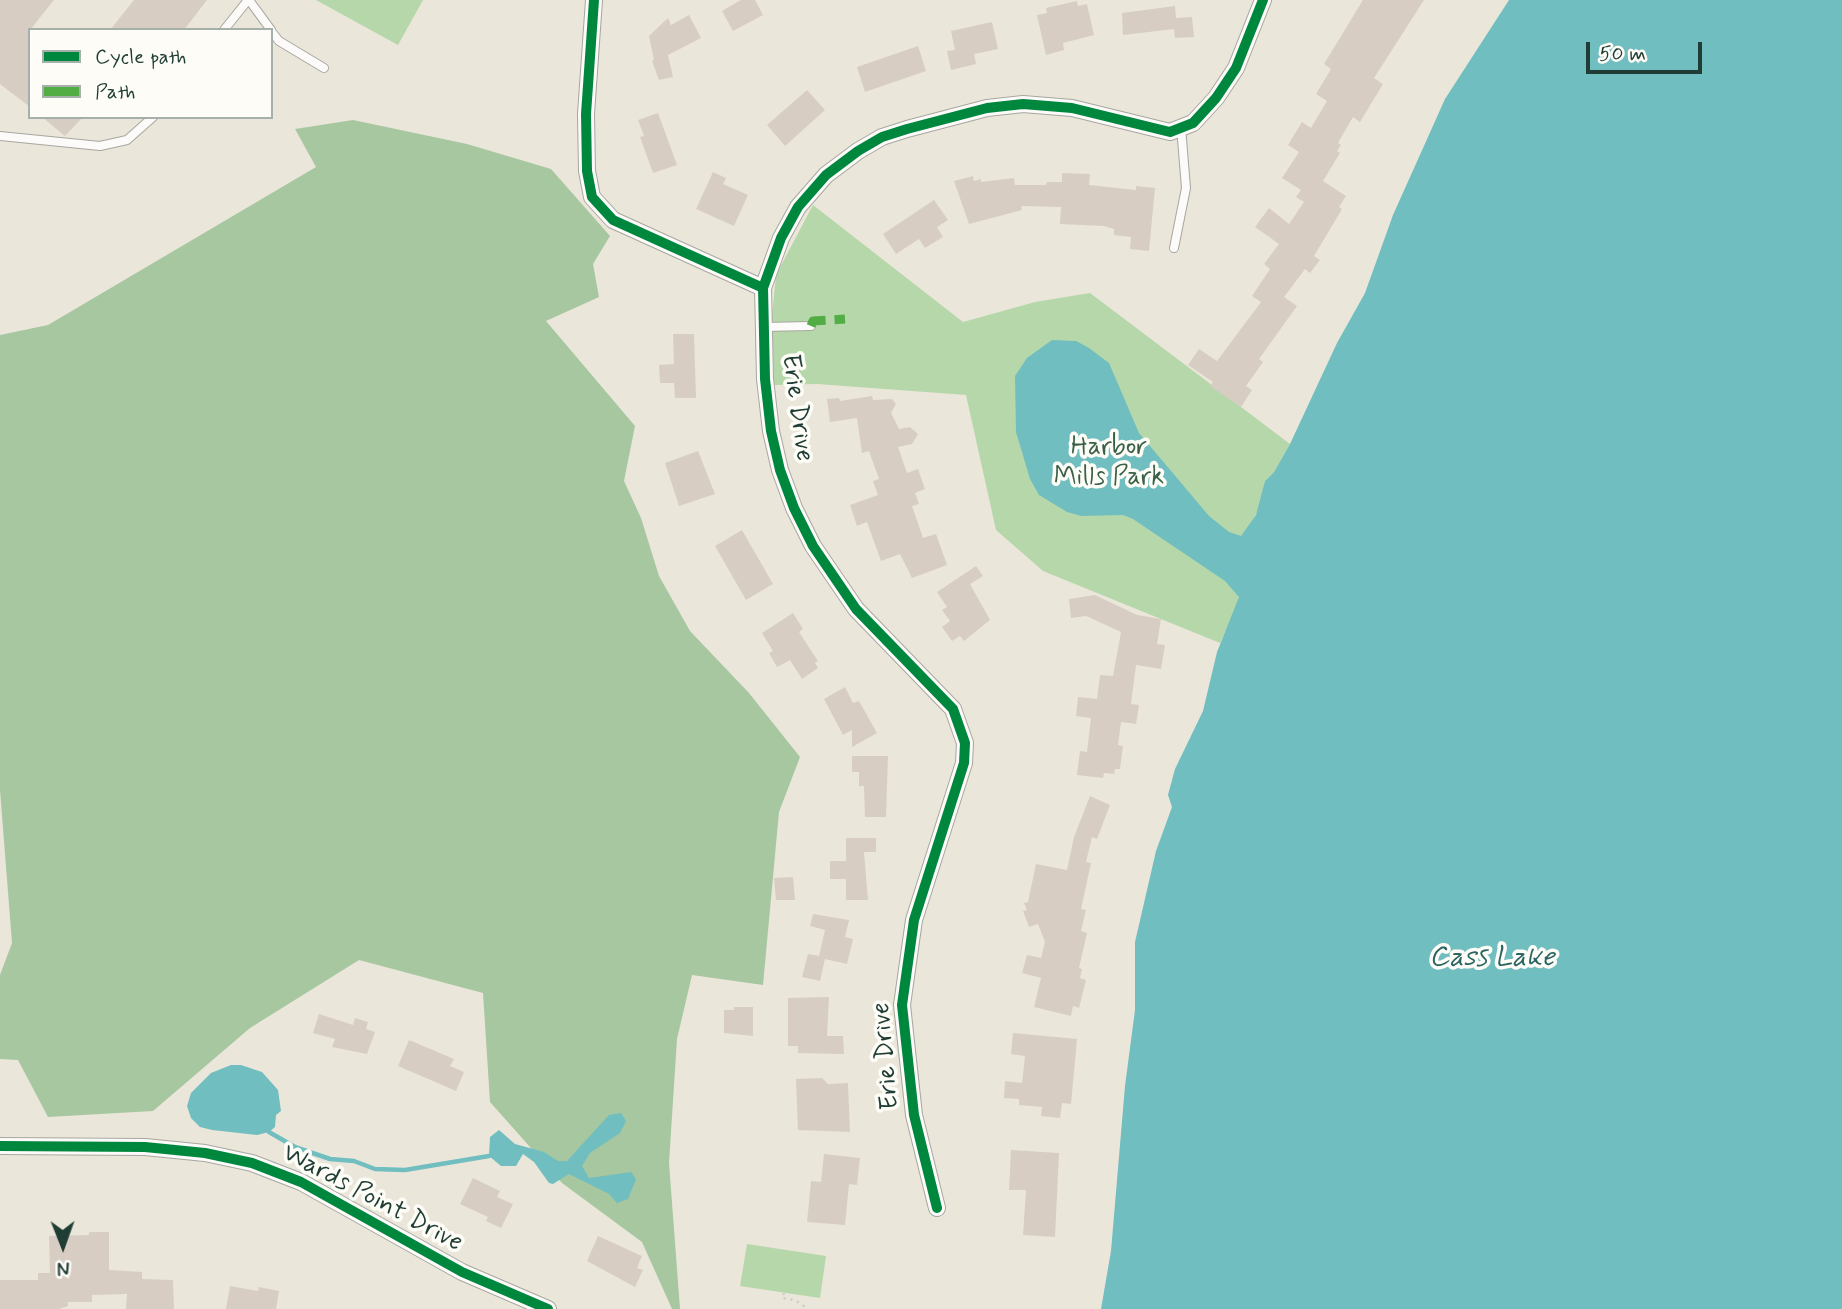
<!DOCTYPE html>
<style>
body{margin:0}
#map{position:relative;width:1842px;height:1309px;overflow:hidden;background:#ebe6da;font-family:Mynerve,sans-serif}
canvas{display:block}
.legend{position:absolute;left:28px;top:28px;width:245px;height:91px;box-sizing:border-box;background:#fdfcf7;border:2px solid #a4b0a9;margin:0;padding:9px 12px;list-style:none;font-size:21px;color:#1f3d34}
.legend li{display:flex;align-items:center;gap:14px;height:35px}
.legend b{width:35px;border:2px solid #a4b0a9}
.north{position:absolute;left:28px;top:1211px;width:70px;height:70px;-webkit-text-stroke:5px #fdfcf7;paint-order:stroke;rotate:179deg;font-size:19px;font-weight:700;line-height:28px;text-align:center;color:#1f3d34}
.north::after{content:'';display:block;margin:auto;width:24px;height:32px;background:#1f3d34;clip-path:polygon(50% 0,100% 100%,50% 72%,0 100%)}
.scale{position:absolute;left:1586px;top:42px;width:116px;height:32px;box-sizing:border-box;border:4px solid #1f3d34;border-top:0;padding-left:9px;font-size:21px;line-height:24px;white-space:nowrap;color:#1f3d34;-webkit-text-stroke:5px #fdfcf7;paint-order:stroke}
</style>
<div id="map">
<canvas width="1842" height="1309"></canvas>
<ul class="legend">
<li><b style="height:9px;background:#00873e"></b>Cycle path</li>
<li><b style="height:9px;background:#52ad45"></b>Path</li>
</ul>
<div class="north">N</div>
<div class="scale">50 m</div>
</div>
<script>
const g = document.querySelector('canvas').getContext('2d');
g.lineJoin = 'round';
function fillPath(path, color) { g.fillStyle = color; g.fill(path, 'evenodd'); }
const toPath = rows => new Path2D(rows.map(r => 'M' + r).join(''));
function stroke(path, color, width, dash) { g.strokeStyle = color; g.lineWidth = width; g.lineCap = dash ? 'butt' : 'round'; g.setLineDash(dash || []); g.stroke(path); }
function label(font, color, halo, rows, align = 'center') {
  g.font = font + ' Mynerve,sans-serif'; g.lineWidth = 7; g.setLineDash([]); g.textBaseline = 'middle'; g.strokeStyle = halo; g.fillStyle = color; for (const [text, x, y, turn = 0] of rows) {
    g.save(); g.translate(x, y); g.rotate((+turn || 0) * Math.PI / 180); g.textAlign = isNaN(turn) ? turn : align; if (halo) g.strokeText(text, 0, 0); g.fillText(text, 0, 0); g.restore();
  }
}
const green = toPath([
 [316,0,423,0,398,45],
 [813,205,963,322,1035,302,1090,293,1290,444,1274,472,1265,481,1260,507,1248,529,1238,603,1220,643,1043,571,996,530,966,395,817,384,774,385,772,316,776,275],
 [747,1244,826,1256,820,1298,740,1286]
]);
const forest = toPath([
 [353,120,467,144,551,169,610,236,593,264,599,297,546,321,635,426,624,481,641,518,659,576,690,631,749,693,800,757,779,812,763,985,692,975,677,1039,669,1163,680,1309,672,1309,642,1242,562,1183,490,1102,483,993,359,960,250,1028,153,1111,48,1117,18,1060,0,1059,0,975,12,943,0,790,0,335,48,325,316,167,295,129]
]);
const water = toPath([
 [1509,0,1842,0,1842,1309,1101,1309,1111,1251,1125,1086,1135,1010,1135,942,1156,851,1172,807,1168,795,1175,769,1203,711,1217,652,1239,597,1225,581,1133,519,1123,515,1081,516,1067,512,1039,495,1030,479,1016,432,1015,376,1027,358,1052,340,1076,341,1089,348,1109,363,1139,433,1209,516,1229,532,1241,536,1256,515,1265,481,1274,472,1290,444,1337,343,1365,293,1393,215,1445,99],
 [231,1065,241,1065,262,1072,278,1090,281,1111,276,1115,275,1127,269,1132,257,1135,212,1130,200,1127,191,1118,187,1106,191,1093,211,1073],
 [621,1113,626,1121,620,1133,590,1153,582,1166,589,1178,631,1172,636,1179,628,1199,617,1203,609,1194,569,1174,553,1184,549,1183,534,1162,523,1154,516,1166,501,1166,489,1156,490,1137,499,1130,515,1144,544,1152,558,1161,567,1161,609,1115]
]);
const stream = toPath([
 [269,1132,295,1147,330,1159,354,1161,375,1169,405,1170,489,1156]
]);
const building = toPath([
 [0,0,54,0,30,30,30,107,0,84],
 [134,0,207,0,184,30,110,30],
 [741,0,755,0,763,15,733,31,722,11],
 [1363,0,1424,0,1374,78,1383,84,1360,122,1353,117,1338,143,1341,145,1337,151,1340,153,1323,181,1346,196,1339,207,1342,209,1314,256,1320,260,1310,273,1305,269,1284,297,1297,306,1259,359,1263,362,1246,386,1252,390,1241,407,1210,386,1213,382,1188,365,1199,349,1217,361,1261,302,1252,296,1270,269,1264,264,1279,244,1255,227,1269,208,1289,224,1304,202,1296,197,1301,190,1282,178,1299,152,1288,145,1302,122,1311,128,1327,101,1316,94,1331,69,1324,64],
 [1077,1,1078,6,1087,4,1094,35,1063,43,1064,50,1046,55,1037,15,1047,13,1046,8],
 [1175,6,1176,18,1192,17,1194,37,1175,38,1174,29,1123,35,1122,13],
 [689,15,701,38,668,55,673,77,659,80,652,61,654,60,649,36,668,18,671,25],
 [992,22,998,49,974,54,976,64,951,70,947,51,955,50,951,31],
 [918,46,926,71,865,92,857,67],
 [807,90,825,110,785,146,767,125],
 [658,113,677,165,653,173,640,137,644,136,638,120],
 [42,117,83,117,65,136],
 [713,172,726,178,723,184,748,195,734,226,696,209],
 [1062,173,1090,174,1089,185,1136,190,1136,186,1155,188,1149,251,1130,249,1131,237,1114,235,1114,229,1104,226,1060,224,1061,207,1021,206,1022,210,969,224,954,181,973,176,974,181,981,179,981,182,1014,178,1015,185,1046,185,1047,182,1062,182],
 [934,200,948,220,937,227,943,237,925,248,919,239,896,254,883,234],
 [673,334,694,334,696,398,675,398,674,383,660,383,659,365,674,364],
 [872,396,873,400,892,399,896,404,891,413,899,429,910,427,918,434,912,444,898,447,907,473,918,469,925,489,915,493,919,504,912,506,923,538,936,534,947,565,912,578,900,554,881,561,867,522,857,526,850,505,878,495,873,481,879,479,869,451,862,453,857,418,830,422,827,399,839,398,840,401],
 [698,451,715,494,679,506,665,463],
 [742,530,773,584,746,600,715,546],
 [976,566,983,576,970,584,990,620,964,641,960,636,952,641,942,627,950,621,942,610,947,607,937,592],
 [1095,595,1137,615,1161,619,1157,644,1165,645,1161,669,1136,665,1131,704,1139,705,1136,724,1121,722,1118,745,1123,746,1120,769,1115,769,1114,774,1104,773,1103,778,1077,775,1080,751,1087,752,1091,718,1076,716,1078,697,1097,699,1100,675,1113,676,1121,632,1086,616,1071,618,1069,599],
 [793,613,803,629,799,632,818,661,815,663,818,668,802,679,790,660,777,667,769,653,773,651,762,633],
 [845,687,853,703,859,701,877,733,852,747,852,730,843,735,824,699],
 [852,756,888,756,886,817,865,817,864,786,859,786,859,772,852,772],
 [1090,796,1110,805,1097,839,1092,837,1086,862,1091,863,1081,909,1086,910,1081,931,1087,933,1079,968,1082,969,1080,978,1086,980,1079,1008,1073,1006,1071,1016,1034,1007,1041,978,1022,973,1027,955,1041,958,1045,942,1038,924,1029,927,1023,911,1027,910,1024,903,1028,902,1036,864,1067,870,1074,837],
 [846,838,876,838,876,852,864,852,868,900,846,900,846,879,830,879,830,861,846,861],
 [793,877,795,900,776,900,774,878],
 [813,914,849,920,845,937,853,939,847,964,825,959,820,981,802,977,808,954,819,956,825,930,810,926],
 [829,997,827,1036,843,1036,844,1054,798,1053,798,1046,788,1046,788,998],
 [734,1007,753,1007,753,1036,724,1033,724,1010,734,1010],
 [319,1014,353,1025,355,1018,368,1022,366,1029,375,1032,367,1054,332,1047,335,1039,313,1033],
 [1013,1033,1077,1039,1071,1104,1062,1103,1060,1118,1041,1116,1042,1107,1019,1105,1019,1099,1004,1098,1005,1081,1022,1083,1025,1056,1011,1054],
 [409,1040,454,1059,450,1066,464,1072,456,1091,398,1066],
 [822,1078,828,1084,848,1083,850,1132,798,1130,796,1079],
 [1011,1150,1059,1153,1055,1237,1023,1235,1026,1190,1009,1190],
 [824,1154,860,1158,857,1185,849,1184,845,1225,807,1222,811,1181,821,1182],
 [473,1178,500,1191,497,1197,513,1204,501,1228,486,1221,488,1217,460,1204],
 [89,1232,109,1232,109,1270,142,1272,142,1279,173,1280,174,1309,126,1309,127,1294,92,1295,92,1302,68,1302,68,1306,59,1309,0,1309,0,1280,38,1280,38,1273,50,1273,49,1236,89,1235],
 [598,1236,642,1256,637,1268,643,1270,635,1287,587,1261],
 [230,1286,258,1291,259,1287,279,1291,276,1309,226,1309]
]);
const path = toPath([
 [784,1293,782,1298,795,1300,808,1309]
]);
const service = toPath([
 [249,0,271,30],
 [224,30,248,0],
 [271,31,279,41,324,68],
 [0,136,100,146,127,140,153,117],
 [1174,248,1186,188,1181,127],
 [763,327,811,326]
]);
const minor = toPath([
 [594,0,586,114,587,171,592,197,613,220,763,288],
 [0,1146,145,1147,205,1153,252,1163,301,1182,462,1272,548,1309],
 [937,1208,914,1115,902,1005,914,920,964,763,965,743,953,709,856,609,813,546,794,508,780,470,771,431,765,379,763,288,781,238,798,207,826,175,858,151,882,137,907,129,987,108,1023,104,1072,108,1170,132,1193,123,1216,98,1236,68,1263,0]
]);
const quiet = toPath([
 [811,326,813,321,845,319]
]);
const cycleway = toPath([
 [594,0,586,114,587,171,592,197,613,220,763,288],
 [0,1146,145,1147,205,1153,252,1163,301,1182,462,1272,548,1309],
 [937,1208,914,1115,902,1005,914,920,964,763,965,743,953,709,856,609,813,546,794,508,780,470,771,431,765,379,763,288,781,238,798,207,826,175,858,151,882,137,907,129,987,108,1023,104,1072,108,1170,132,1193,123,1216,98,1236,68,1263,0]
]);
const streetNames = [
 ["Erie Drive",796,408,82],
 ["Erie Drive",887,1056,-95],
 ["Wards Point Drive",372,1199,28]
];
const parkNames = [
 ["Harbor",1109,449],
 ["Mills Park",1109,479]
];
const waterNames = [
 ["Cass Lake",1492,959]
];
fillPath(green, '#b6d7aa');
fillPath(forest, '#a7c7a0');
fillPath(water, '#70bebf');
stroke(stream, '#70bebf', 4.5);
fillPath(building, '#d8cdc3');
stroke(service, '#a7a79f', 10);
stroke(minor, '#a7a79f', 18);
stroke(path, '#cbccc9', 2.5, [2, 5]);
stroke(service, '#fcfbf9', 8);
stroke(minor, '#fcfbf9', 16);
stroke(quiet, '#52ad45', 9, [18, 9]);
stroke(cycleway, '#00873e', 10);
label('26px', '#1f3d34', '#fdfcf7', streetNames);
label('26px', '#3a6048', '#fdfcf7', parkNames);
label('italic 28px', '#296461', '#fdfcf7', waterNames);
</script>
